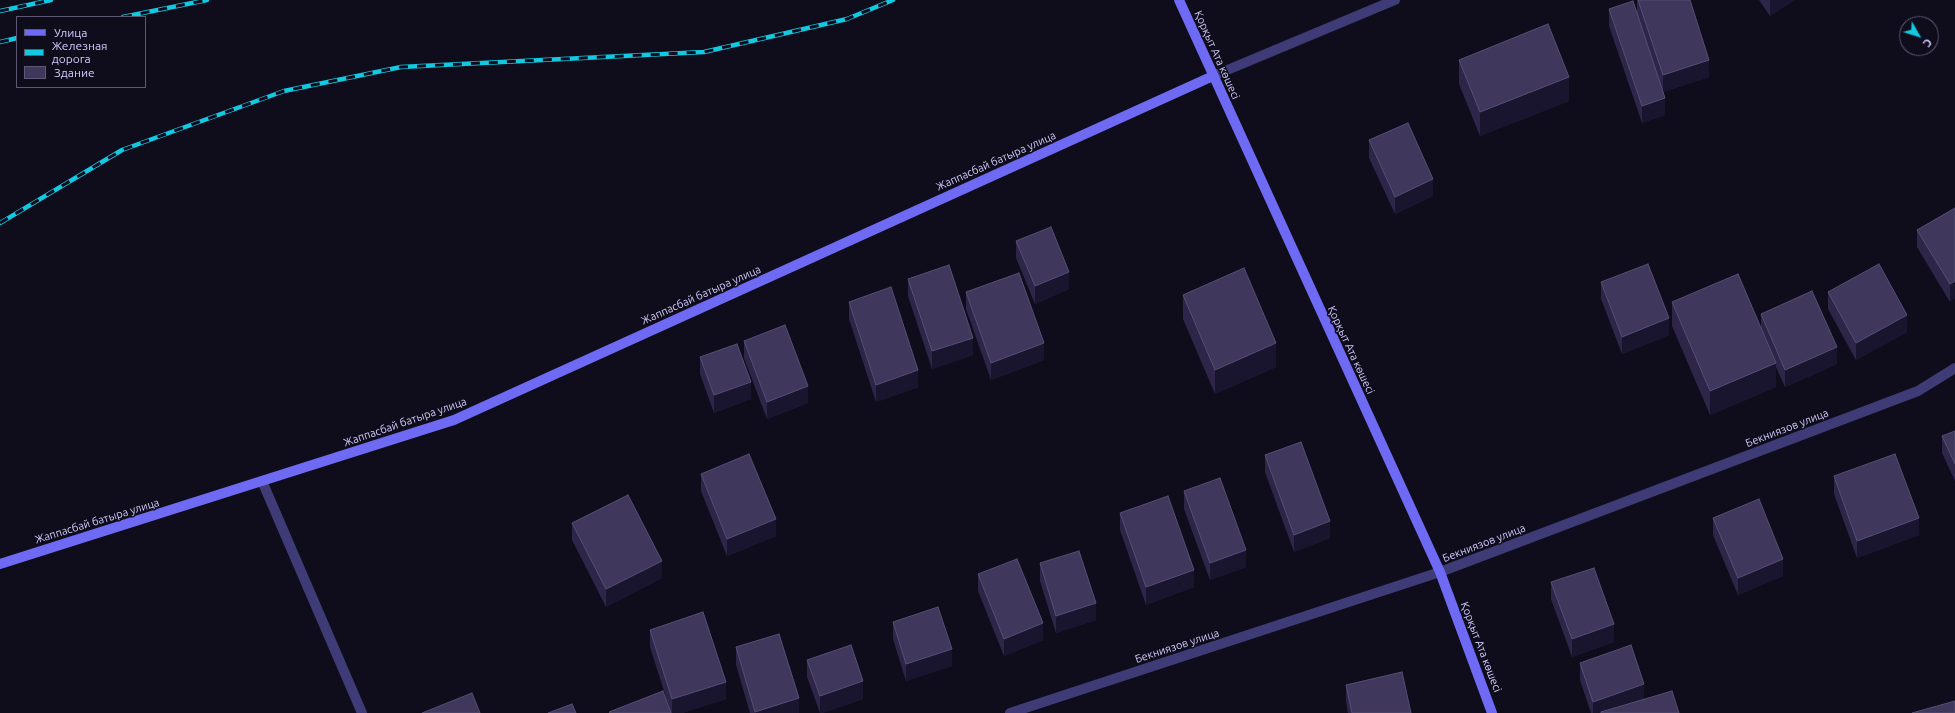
<!DOCTYPE html>
<meta charset="utf-8">
<style>
body{margin:0}
#map{position:relative;width:1955px;height:713px;overflow:hidden;background:#0f0d1c;font-family:Ubuntu,sans-serif}
canvas{display:block}
.legend{position:absolute;left:16px;top:16px;width:130px;height:72px;box-sizing:border-box;background:#0f0d1c;border:1px solid #5d5975;margin:0;padding:5px 7px;list-style:none;font-size:12px;color:#d1cbfb}
.legend li{display:flex;align-items:center;gap:8px;height:20px}
.legend b{width:20px;border:1px solid #5d5975}
.north{position:absolute;left:1899px;top:16px;width:40px;height:40px;box-sizing:border-box;background:#0f0d1c;border:1px solid #5d5975;border-radius:50%;rotate:129deg;font-size:11px;font-weight:700;line-height:16px;text-align:center;color:#d1cbfb}
.north::after{content:'';display:block;margin:auto;width:14px;height:18px;background:#12c9e1;clip-path:polygon(50% 0,100% 100%,50% 72%,0 100%)}
</style>
<div id="map">
<canvas width="1955" height="713"></canvas>
<ul class="legend">
<li><b style="height:5px;background:#6f6af3"></b>Улица</li>
<li><b style="height:5px;background:#12c9e1"></b>Железная дорога</li>
<li><b style="height:11px;background:#3f385c"></b>Здание</li>
</ul>
<div class="north">С</div>
</div>
<script>
const g = document.querySelector('canvas').getContext('2d');
g.lineJoin = 'round';
const toPath = rows => new Path2D(rows.map(r => 'M' + r).join(''));
function stroke(path, color, width, dash) { g.strokeStyle = color; g.lineWidth = width; g.lineCap = dash ? 'butt' : 'round'; g.setLineDash(dash || []); g.stroke(path); }
function fillPath(path, color) { g.fillStyle = color; g.fill(path, 'evenodd'); }
function label(font, color, halo, rows, align = 'center') {
  g.font = font + ' Ubuntu,sans-serif'; g.lineWidth = 3; g.setLineDash([]); g.textBaseline = 'middle'; g.strokeStyle = halo; g.fillStyle = color; for (const [text, x, y, turn = 0] of rows) {
    g.save(); g.translate(x, y); g.rotate((+turn || 0) * Math.PI / 180); g.textAlign = isNaN(turn) ? turn : align; if (halo) g.strokeText(text, 0, 0); g.fillText(text, 0, 0); g.restore();
  }
}
const minor = toPath([
 [1213,76,1395,0],
 [262,481,362,713],
 [1010,713,1440,572]
]);
const tertiary = toPath([
 [1440,572,1918,391,1955,368]
]);
const secondary = toPath([
 [1179,0,1440,572,1492,713],
 [0,564,454,420,1213,76]
]);
const rail = toPath([
 [0,11,51,0],
 [123,17,207,0],
 [0,42,17,38],
 [0,223,122,150,284,91,401,67,704,52,847,19,893,0]
]);
const wall = toPath([
 [1637,0,1690,0,1709,77,1663,92,1665,115,1642,123,1609,26,1609,9,1637,13],
 [1759,0,1794,0,1770,16],
 [1459,60,1569,101,1480,136,1459,84],
 [1369,140,1433,196,1395,214,1369,158],
 [1955,208,1950,302,1917,247,1917,230],
 [1016,241,1069,289,1035,304,1016,258],
 [908,279,973,355,932,369,908,296],
 [1601,282,1669,335,1622,354,1601,299],
 [966,292,1044,360,991,380,966,309],
 [1828,292,1907,332,1856,360,1828,309],
 [1183,295,1276,367,1215,394,1183,319],
 [849,302,918,387,876,402,849,319],
 [1672,302,1761,327,1761,314,1837,364,1785,387,1776,367,1776,387,1710,415,1672,326],
 [744,341,808,403,767,419,744,358],
 [700,357,751,399,714,413,700,374],
 [1955,431,1955,481,1942,453,1942,436],
 [1265,455,1330,538,1294,552,1265,472],
 [701,474,776,536,727,556,701,491],
 [1834,476,1919,535,1857,558,1834,494],
 [1184,491,1246,567,1210,580,1184,509],
 [1120,513,1194,587,1146,605,1120,530],
 [1713,518,1783,576,1738,595,1713,535],
 [572,523,662,578,606,607,572,540],
 [1040,563,1096,620,1056,633,1040,581],
 [978,574,1043,640,1004,656,978,591],
 [1551,582,1614,642,1572,657,1551,599],
 [893,622,952,666,906,681,893,639],
 [650,630,726,699,682,713,609,713,609,712,671,713,650,647],
 [736,647,799,713,750,713,736,665],
 [807,660,863,699,822,713,820,713,807,677],
 [1580,663,1644,699,1679,713,1591,713,1580,680],
 [1346,685,1411,713,1348,713,1346,702]
]);
const shadedWall = toPath([
 [1770,0,1794,0,1770,16],
 [1709,60,1709,77,1663,92,1663,75],
 [1569,77,1569,101,1480,136,1480,112],
 [1665,98,1665,115,1642,123,1642,106],
 [1433,179,1433,196,1395,214,1395,197],
 [1069,272,1069,289,1035,304,1035,286],
 [1955,281,1955,298,1950,302,1950,284],
 [1907,315,1907,332,1856,360,1856,343],
 [1669,318,1669,335,1622,354,1622,337],
 [973,338,973,355,932,369,932,351],
 [1044,343,1044,360,991,380,991,363],
 [1276,343,1276,367,1215,394,1215,370],
 [1837,347,1837,364,1785,387,1785,370],
 [1776,363,1776,387,1710,415,1710,391],
 [918,370,918,387,876,402,876,385],
 [751,382,751,399,714,413,714,395],
 [808,386,808,403,767,419,767,402],
 [1919,518,1919,535,1857,558,1857,541],
 [776,519,776,536,727,556,727,539],
 [1330,521,1330,538,1294,552,1294,535],
 [1246,550,1246,567,1210,580,1210,563],
 [1783,559,1783,576,1738,595,1738,578],
 [662,561,662,578,606,607,606,589],
 [1194,570,1194,587,1146,605,1146,587],
 [1096,603,1096,620,1056,633,1056,616],
 [1043,623,1043,640,1004,656,1004,639],
 [1614,624,1614,642,1572,657,1572,639],
 [952,649,952,666,906,681,906,664],
 [863,681,863,699,822,713,820,713,820,696],
 [726,682,726,699,682,713,672,713,672,699],
 [1644,684,1644,701,1601,712,1601,713,1593,713,1593,702],
 [799,698,799,713,755,713,755,712]
]);
const building = toPath([
 [1638,0,1690,0,1709,60,1663,75,1638,0],
 [1633,1,1665,98,1642,106,1609,9,1633,1],
 [1548,24,1569,77,1480,112,1459,60,1548,24],
 [1408,123,1433,179,1395,197,1369,140,1408,123],
 [1955,208,1955,281,1950,284,1917,230,1955,208],
 [1051,227,1069,272,1035,286,1016,241,1051,227],
 [1648,264,1669,318,1622,337,1601,282,1648,264],
 [1879,264,1907,315,1856,343,1828,292,1879,264],
 [949,265,973,338,932,351,908,279,949,265],
 [1244,268,1276,343,1215,370,1183,295,1244,268],
 [1019,273,1044,343,991,363,966,292,1019,273],
 [1738,274,1776,363,1710,391,1672,302,1738,274],
 [891,287,918,370,876,385,849,302,891,287],
 [1812,291,1837,347,1785,370,1761,314,1812,291],
 [785,325,808,386,767,402,744,341,785,325],
 [737,344,751,382,714,395,700,357,737,344],
 [1955,431,1955,464,1942,436,1955,431],
 [1301,442,1330,521,1294,535,1265,455,1301,442],
 [749,454,776,519,727,539,701,474,749,454],
 [1895,454,1919,518,1857,541,1834,476,1895,454],
 [1220,478,1246,550,1210,563,1184,491,1220,478],
 [628,495,662,561,606,589,572,523,628,495],
 [1168,496,1194,570,1146,587,1120,513,1168,496],
 [1759,499,1783,559,1738,578,1713,518,1759,499],
 [1079,551,1096,603,1056,616,1040,563,1079,551],
 [1017,559,1043,623,1004,639,978,574,1017,559],
 [1594,568,1614,624,1572,639,1551,582,1594,568],
 [938,607,952,649,906,664,893,622,938,607],
 [703,612,726,682,672,699,650,630,703,612],
 [779,634,799,698,755,712,736,647,779,634],
 [851,645,863,681,820,696,807,660,851,645],
 [1631,645,1644,684,1593,702,1580,663,1631,645],
 [1402,672,1411,713,1352,713,1346,685,1402,672],
 [663,691,671,713,610,713,609,712,663,691],
 [1672,691,1679,713,1601,713,1601,712,1672,691],
 [472,693,480,713,422,713,472,693],
 [1955,701,1955,713,1912,713,1955,701],
 [572,704,576,713,548,713,572,704]
]);
const streetNames = [
 ["Қорқыт Ата көшесі",1217,55,66],
 ["Жаппасбай батыра улица",996,161,-24],
 ["Жаппасбай батыра улица",701,295,-24],
 ["Қорқыт Ата көшесі",1351,350,65],
 ["Жаппасбай батыра улица",405,422,-19],
 ["Бекниязов улица",1787,428,-21],
 ["Жаппасбай батыра улица",97,521,-17],
 ["Бекниязов улица",1484,543,-21],
 ["Бекниязов улица",1177,646,-18],
 ["Қорқыт Ата көшесі",1481,647,69]
];
stroke(minor, '#3e3b77', 10);
stroke(tertiary, '#3e3b77', 10);
stroke(secondary, '#6f6af3', 10);
stroke(rail, '#12c9e1', 4.5);
stroke(rail, '#0f0d1c', 3, [9]);
fillPath(wall, '#2d2648');
fillPath(shadedWall, '#1a152f');
fillPath(building, '#3f385c');
stroke(building, '#564f75', 1);
label('11px', '#d1cbfb', '#0f0d1c', streetNames);
</script>
